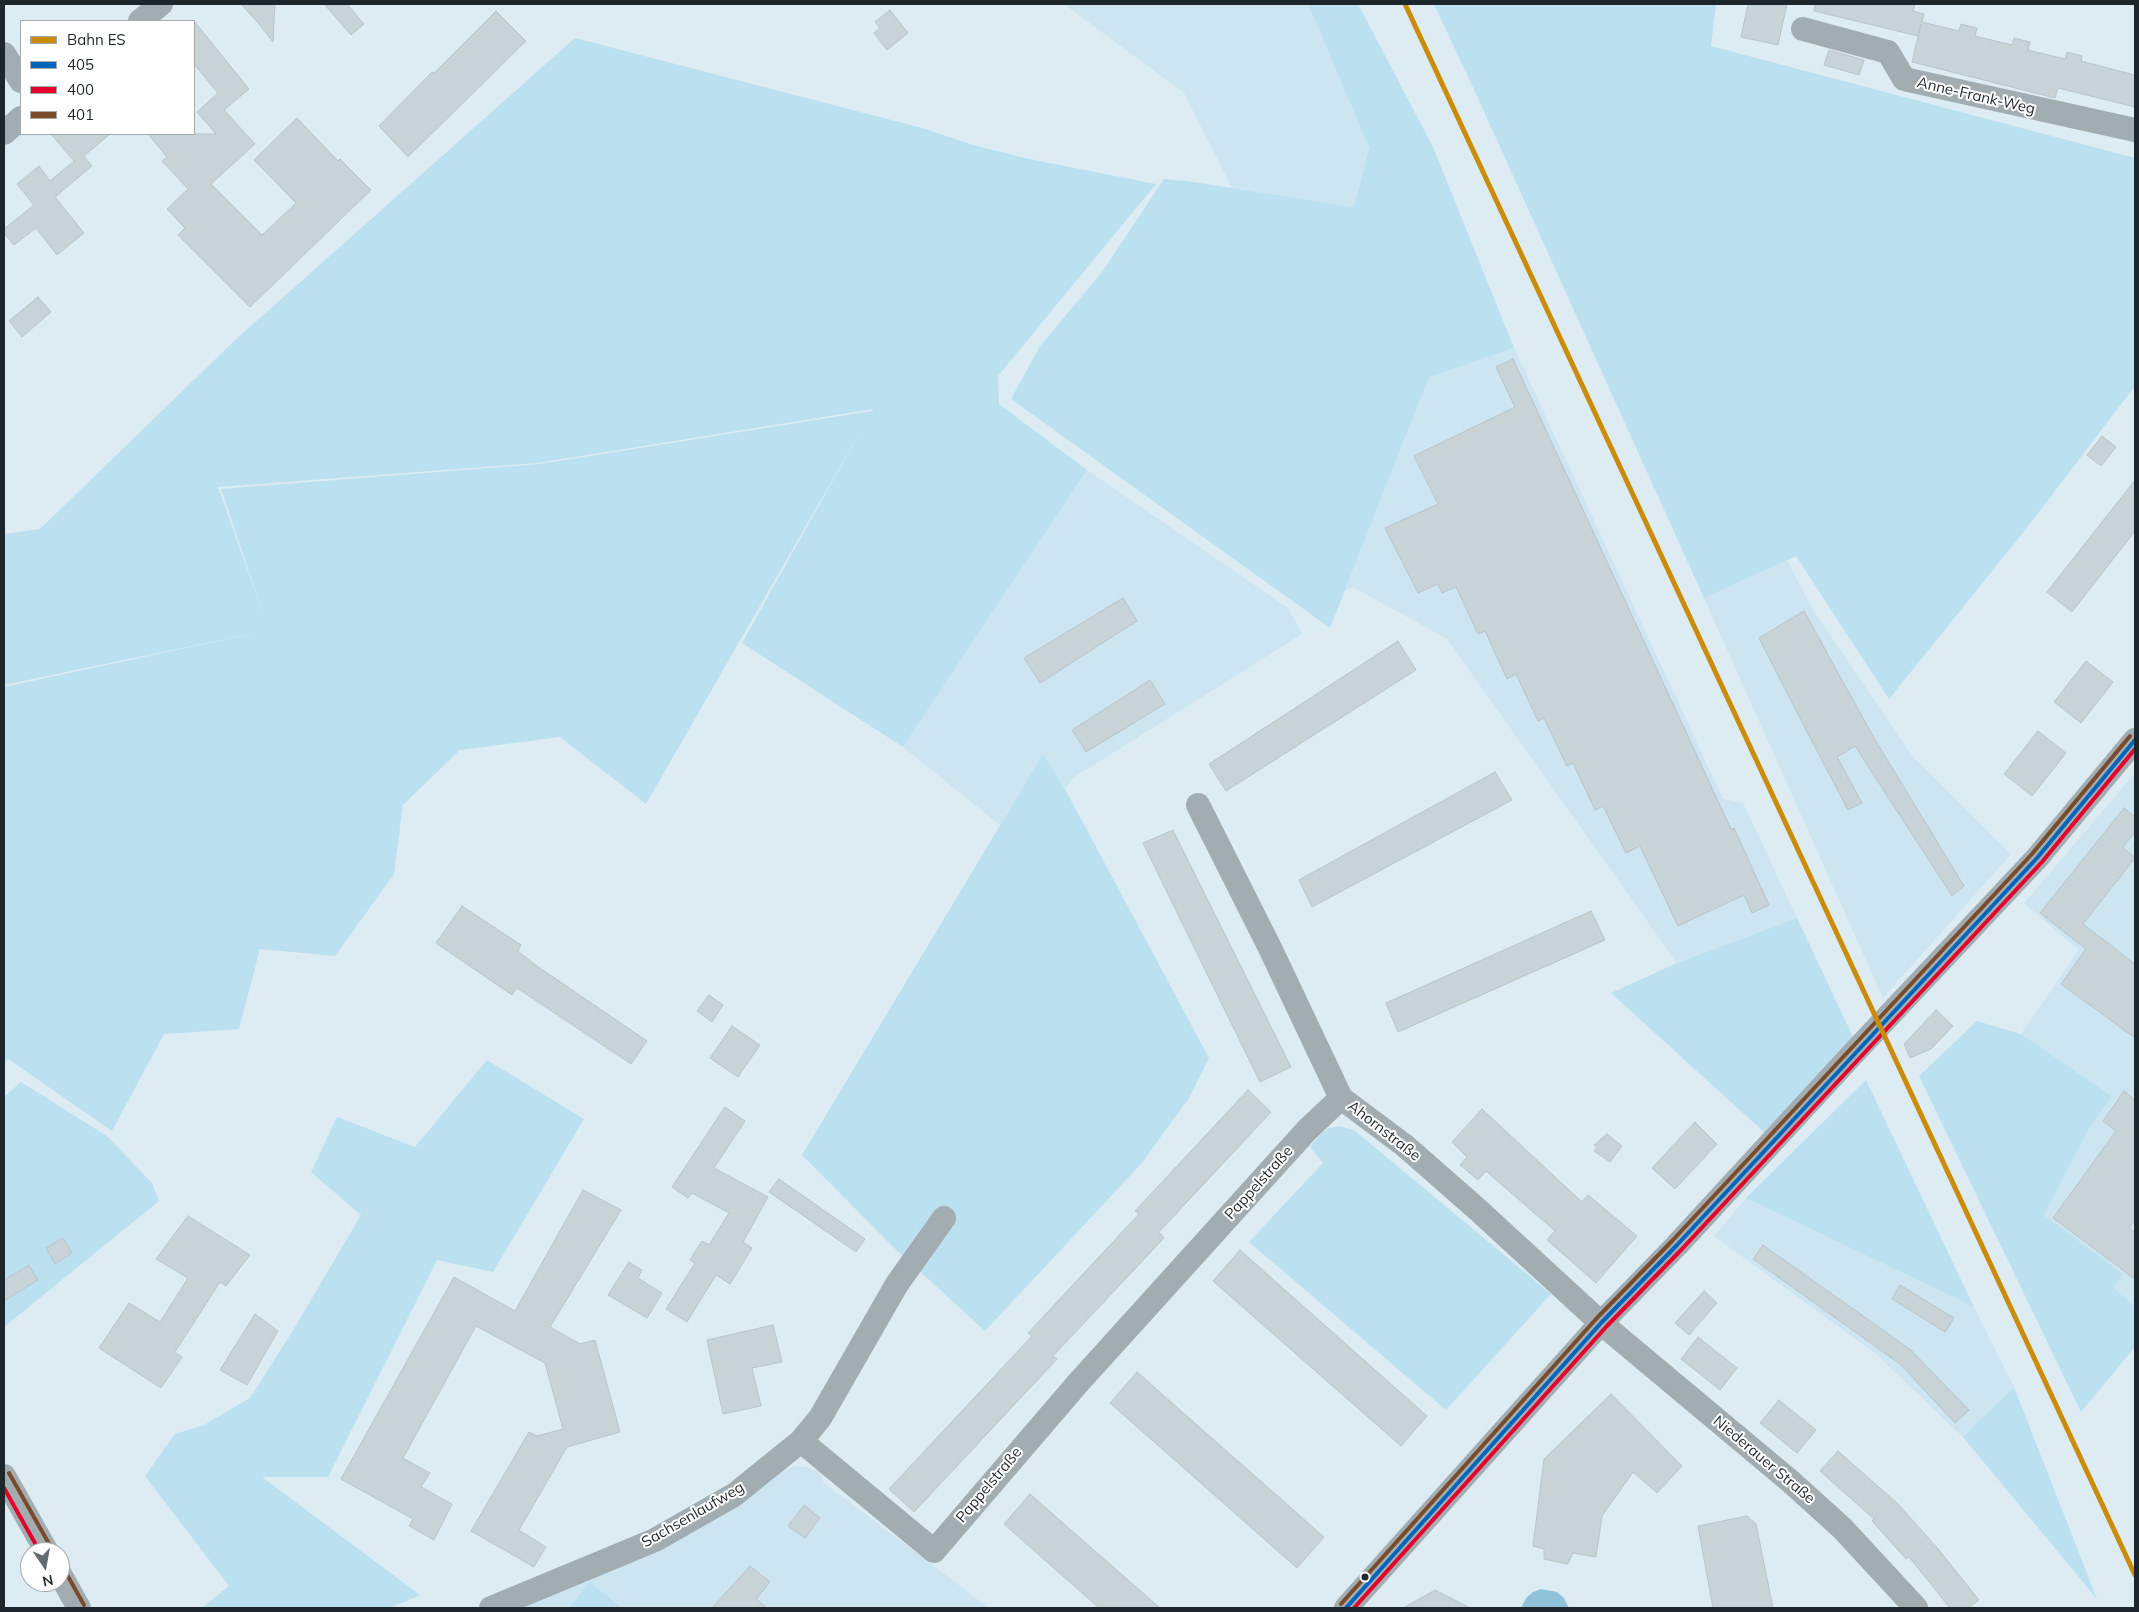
<!DOCTYPE html>
<meta charset="utf-8">
<style>
body{margin:0}
#map{position:relative;width:2139px;height:1612px;overflow:hidden;background:#ddebf2;font-family:Mulish,sans-serif}
canvas{display:block}
.frame{position:absolute;inset:0;border:5px solid #1d272b;pointer-events:none}
.legend{position:absolute;left:20px;top:20px;width:175px;height:115px;box-sizing:border-box;background:#fff;border:1px solid #a5a9aa;margin:0;padding:6px 9px;list-style:none;font-size:15px;color:#1d272b}
.legend li{display:flex;align-items:center;gap:10px;height:25px}
.legend b{width:25px;border:1px solid #a5a9aa}
.north{position:absolute;left:20px;top:1542px;width:50px;height:50px;box-sizing:border-box;background:#fff;border:1px solid #a5a9aa;border-radius:50%;rotate:168deg;font-size:14px;font-weight:700;line-height:20px;text-align:center;color:#1d272b}
.north::after{content:'';display:block;margin:auto;width:18px;height:22px;background:#606c71;clip-path:polygon(50% 0,100% 100%,50% 72%,0 100%)}
</style>
<div id="map">
<canvas width="2139" height="1612"></canvas>
<div class="frame"></div>
<ul class="legend">
<li><b style="height:6px;background:#cb8d09"></b>Bahn ES</li>
<li><b style="height:6px;background:#0065bd"></b>405</li>
<li><b style="height:6px;background:#e4002b"></b>400</li>
<li><b style="height:6px;background:#7a4b2a"></b>401</li>
</ul>
<div class="north">N</div>
</div>
<script>
const g = document.querySelector('canvas').getContext('2d');
g.lineJoin = 'round';
function fillPath(path, color) { g.fillStyle = color; g.fill(path, 'evenodd'); }
const toPath = rows => new Path2D(rows.map(r => 'M' + r).join(''));
function stroke(path, color, width, dash) { g.strokeStyle = color; g.lineWidth = width; g.lineCap = dash ? 'butt' : 'round'; g.setLineDash(dash || []); g.stroke(path); }
function label(font, color, halo, rows, align = 'center') {
  g.font = font + ' Mulish,sans-serif'; g.lineWidth = 4; g.setLineDash([]); g.textBaseline = 'middle'; g.strokeStyle = halo; g.fillStyle = color; for (const [text, x, y, turn = 0] of rows) {
    g.save(); g.translate(x, y); g.rotate((+turn || 0) * Math.PI / 180); g.textAlign = isNaN(turn) ? turn : align; if (halo) g.strokeText(text, 0, 0); g.fillText(text, 0, 0); g.restore();
  }
}
const built = toPath([
 [1064,4,1308,4,1369,148,1354,207,1232,188,1184,93],
 [1514,348,1723,799,1743,803,1797,918,1677,963,1447,639,1353,587,1345,590,1429,377],
 [1087,470,1288,608,1302,634,1073,778,1065,789,1043,755,1000,825,903,747],
 [1787,560,1813,610,1913,757,2011,854,1883,998,1704,598],
 [2135,773,2135,1307,2113,1287,2122,1274,2044,1215,2086,1134,2112,1096,2021,1034,2079,950,2024,903],
 [1746,1198,1974,1307,2014,1387,1963,1437,1876,1354,1714,1236],
 [796,1466,806,1467,819,1472,824,1483,989,1608,516,1608,735,1504,784,1470]
]);
const green = toPath([
 [1308,4,1358,4,1433,147,1514,348,1429,377,1330,628,1011,399,1040,346,1102,272,1164,179,1187,181,1354,207,1369,148],
 [1434,4,1716,4,1711,46,2135,158,2135,386,2026,529,1889,699,1796,556,1704,598,1477,96],
 [575,38,922,128,973,145,1029,159,1156,184,998,376,999,404,1087,470,903,747,742,643,864,425,646,804,560,737,460,750,403,805,394,874,335,956,260,949,239,1029,164,1034,112,1131,8,1059,4,1063,4,687,269,630,4,685,4,534,40,529,233,342],
 [873,409,872,411,539,464,221,489,266,622,218,487,538,463],
 [1043,754,1065,789,1209,1058,1189,1098,1141,1164,985,1331,891,1245,802,1155],
 [1797,918,1854,1039,1765,1133,1611,993,1677,963],
 [1977,1021,2021,1034,2112,1096,2086,1134,2044,1215,2123,1274,2113,1287,2135,1307,2135,1347,2081,1412,1919,1076],
 [487,1060,584,1119,493,1272,437,1260,328,1477,262,1477,420,1595,390,1608,202,1608,229,1586,145,1476,175,1434,204,1425,250,1398,292,1332,361,1215,311,1172,337,1117,415,1147],
 [1866,1080,1974,1307,1746,1198],
 [21,1082,107,1136,152,1183,159,1201,4,1327,4,1097],
 [1339,1126,1354,1130,1551,1294,1446,1410,1249,1242,1323,1163,1310,1147,1320,1134,1329,1128],
 [2014,1387,2097,1599,1963,1437],
 [590,1582,622,1608,569,1608]
]);
const water = toPath([
 [1541,1589,1557,1592,1564,1598,1569,1608,1521,1608,1526,1598,1533,1592]
]);
const building = toPath([
 [241,4,275,4,273,42,259,24,241,4],
 [324,4,347,4,364,24,351,35,324,4],
 [1748,4,1787,4,1778,45,1741,37,1748,4],
 [1815,4,1915,4,1913,11,1924,14,1922,22,1959,31,1961,24,1977,28,1975,36,2012,45,2014,38,2030,42,2028,50,2065,59,2067,52,2082,56,2081,61,2135,75,2135,107,2058,88,2055,98,1912,62,1921,24,1918,36,1814,11,1815,4],
 [890,10,908,33,887,50,874,33,880,28,875,22,890,10],
 [496,11,526,41,408,157,379,126,432,72,434,73,496,11],
 [194,21,249,89,224,110,255,144,211,184,262,235,296,203,254,160,297,118,338,161,340,159,371,190,250,307,178,235,185,228,167,209,188,189,162,161,167,157,148,134,216,134,197,112,218,93,194,64,194,21],
 [1829,50,1864,60,1859,75,1824,65,1829,50],
 [51,134,110,134,84,156,92,166,55,197,84,233,57,255,36,228,14,245,4,233,4,229,34,205,17,184,39,166,50,181,74,161,51,134],
 [38,297,51,312,22,337,9,321,38,297],
 [1513,359,1731,829,1734,828,1769,905,1752,913,1744,895,1678,926,1640,846,1626,853,1603,806,1595,810,1573,763,1567,766,1544,718,1538,721,1516,674,1507,679,1485,631,1478,634,1456,587,1442,593,1438,584,1418,593,1385,528,1438,504,1414,456,1515,407,1496,367,1513,359],
 [2102,436,2116,447,2101,466,2087,455,2102,436],
 [2135,480,2135,531,2072,612,2047,592,2135,480],
 [1123,598,1137,621,1040,683,1024,658,1123,598],
 [1804,611,1874,738,1964,886,1952,896,1855,746,1837,757,1862,803,1848,810,1804,726,1759,638,1804,611],
 [1398,641,1416,670,1226,791,1209,764,1398,641],
 [2086,661,2113,682,2081,723,2054,702,2086,661],
 [1150,680,1165,704,1086,752,1072,730,1150,680],
 [2038,731,2066,753,2032,796,2004,774,2038,731],
 [1495,772,1512,800,1312,907,1299,880,1495,772],
 [2124,808,2135,817,2135,832,2123,847,2135,858,2083,924,2135,964,2135,1038,2061,984,2086,949,2040,913,2124,808],
 [1173,830,1291,1067,1260,1082,1143,843,1173,830],
 [462,906,521,945,518,951,534,964,647,1041,631,1064,517,988,512,995,436,943,462,906],
 [1591,911,1605,940,1398,1032,1386,1003,1591,911],
 [709,995,723,1005,712,1022,697,1011,709,995],
 [1936,1010,1953,1026,1931,1049,1910,1058,1904,1044,1936,1010],
 [732,1026,760,1045,738,1077,710,1058,732,1026],
 [1248,1090,1271,1112,1159,1232,1164,1238,1053,1356,1057,1359,914,1512,889,1489,1032,1336,1028,1333,1139,1214,1135,1211,1248,1090],
 [2124,1091,2135,1100,2135,1219,2129,1228,2135,1233,2135,1279,2053,1218,2116,1131,2103,1121,2124,1091],
 [725,1107,745,1121,714,1168,768,1197,743,1242,752,1248,730,1284,716,1275,687,1322,666,1309,695,1263,690,1260,702,1241,709,1245,729,1213,692,1193,688,1198,672,1187,725,1107],
 [1482,1109,1582,1202,1588,1195,1637,1236,1596,1283,1547,1240,1555,1231,1486,1171,1478,1180,1460,1165,1467,1157,1452,1142,1482,1109],
 [1695,1122,1717,1144,1675,1189,1652,1168,1695,1122],
 [1607,1134,1622,1146,1610,1162,1594,1151,1597,1147,1594,1145,1607,1134],
 [779,1179,865,1239,856,1252,769,1192,779,1179],
 [583,1190,621,1210,550,1327,580,1344,595,1340,620,1432,567,1447,519,1530,546,1547,534,1567,471,1531,529,1432,537,1436,563,1429,545,1363,476,1326,403,1458,430,1473,421,1487,452,1504,434,1540,409,1526,413,1519,341,1479,454,1277,515,1311,583,1190],
 [188,1216,250,1255,226,1286,220,1282,175,1352,182,1357,161,1388,99,1348,129,1303,160,1322,188,1278,156,1259,188,1216],
 [63,1238,72,1253,55,1264,46,1248,63,1238],
 [1763,1245,1911,1350,1969,1410,1955,1423,1900,1364,1753,1259,1763,1245],
 [1240,1250,1427,1416,1401,1446,1213,1281,1240,1250],
 [629,1262,642,1270,638,1278,662,1293,647,1318,608,1295,629,1262],
 [29,1265,38,1280,4,1301,4,1280,29,1265],
 [1900,1285,1954,1318,1945,1332,1892,1299,1900,1285],
 [1704,1291,1717,1303,1689,1335,1675,1323,1704,1291],
 [255,1314,278,1331,247,1385,220,1370,255,1314],
 [773,1325,782,1362,752,1368,761,1406,723,1414,707,1340,773,1325],
 [1698,1337,1737,1368,1720,1390,1681,1359,1698,1337],
 [1137,1372,1324,1537,1297,1568,1110,1403,1137,1372],
 [1611,1394,1682,1466,1657,1493,1633,1472,1602,1516,1596,1557,1573,1553,1568,1564,1544,1559,1544,1549,1533,1546,1544,1459,1611,1394],
 [1779,1400,1816,1430,1797,1453,1760,1423,1779,1400],
 [1838,1451,1898,1504,1939,1550,1979,1600,1968,1608,1950,1608,1909,1557,1906,1559,1872,1521,1874,1519,1820,1471,1838,1451],
 [1030,1494,1160,1608,1099,1608,1004,1524,1030,1494],
 [804,1505,820,1518,805,1538,788,1526,804,1505],
 [1747,1516,1756,1524,1773,1608,1713,1608,1698,1526,1747,1516],
 [750,1566,770,1582,756,1599,767,1608,712,1608,750,1566],
 [1435,1590,1470,1608,1403,1608,1435,1590]
]);
const minor = toPath([
 [140,21,161,4],
 [1803,29,1888,52,1904,79,2135,130],
 [4,54,21,81],
 [4,133,21,118],
 [1198,805,1270,948,1341,1098,1404,1145,1477,1209,1601,1323,1790,1481,1842,1528,1916,1608],
 [944,1218,897,1284,820,1418,801,1441,934,1551,1078,1383,1307,1130,1341,1098],
 [4,1476,47,1552],
 [60,1574,79,1608],
 [491,1608,655,1540,734,1495,801,1441],
 [1346,1608,1601,1323,1677,1245,1850,1057,2037,858,2135,740]
]);
const bus1 = toPath([
 [1346,1608,1601,1323,1677,1245,2037,858,2135,740]
]);
const bus2 = toPath([
 [4,1488,40,1552],
 [1354,1608,1606,1327,1682,1249,2042,862,2135,749]
]);
const bus3 = toPath([
 [9,1473,52,1549],
 [65,1571,84,1605],
 [1341,1604,1596,1319,1672,1241,2032,854,2130,736]
]);
const rail1 = toPath([
 [1405,4,2135,1575]
]);
const markers = [
 [1365,1577,4.5,"#1d272b"]
];
const streetNames = [
 ["Anne-Frank-Weg",1976,96,13],
 ["Ahornstraße",1384,1131,38],
 ["Pappelstraße",1259,1183,-48],
 ["Niederauer Straße",1764,1460,40],
 ["Pappelstraße",989,1485,-50],
 ["Sachsenlaufweg",693,1515,-30]
];
fillPath(built, '#cce5f1');
fillPath(green, '#bbe1f1');
fillPath(water, '#90c3d9');
fillPath(building, '#c8d3d8');
stroke(building, '#b9c4ca', 1);
stroke(minor, '#a2adb1', 24);
stroke(bus1, '#0065bd', 4);
stroke(bus2, '#e4002b', 4);
stroke(bus3, '#7a4b2a', 4);
stroke(rail1, '#cb8d09', 5);
for (const [x, y, r, color] of markers) { const dot = new Path2D(); dot.arc(x, y, r, 0, 2 * Math.PI); g.fillStyle = color; g.fill(dot); stroke(dot, '#fff', 2); }
label('15px', '#1d272b', '#fff', streetNames);
</script>
